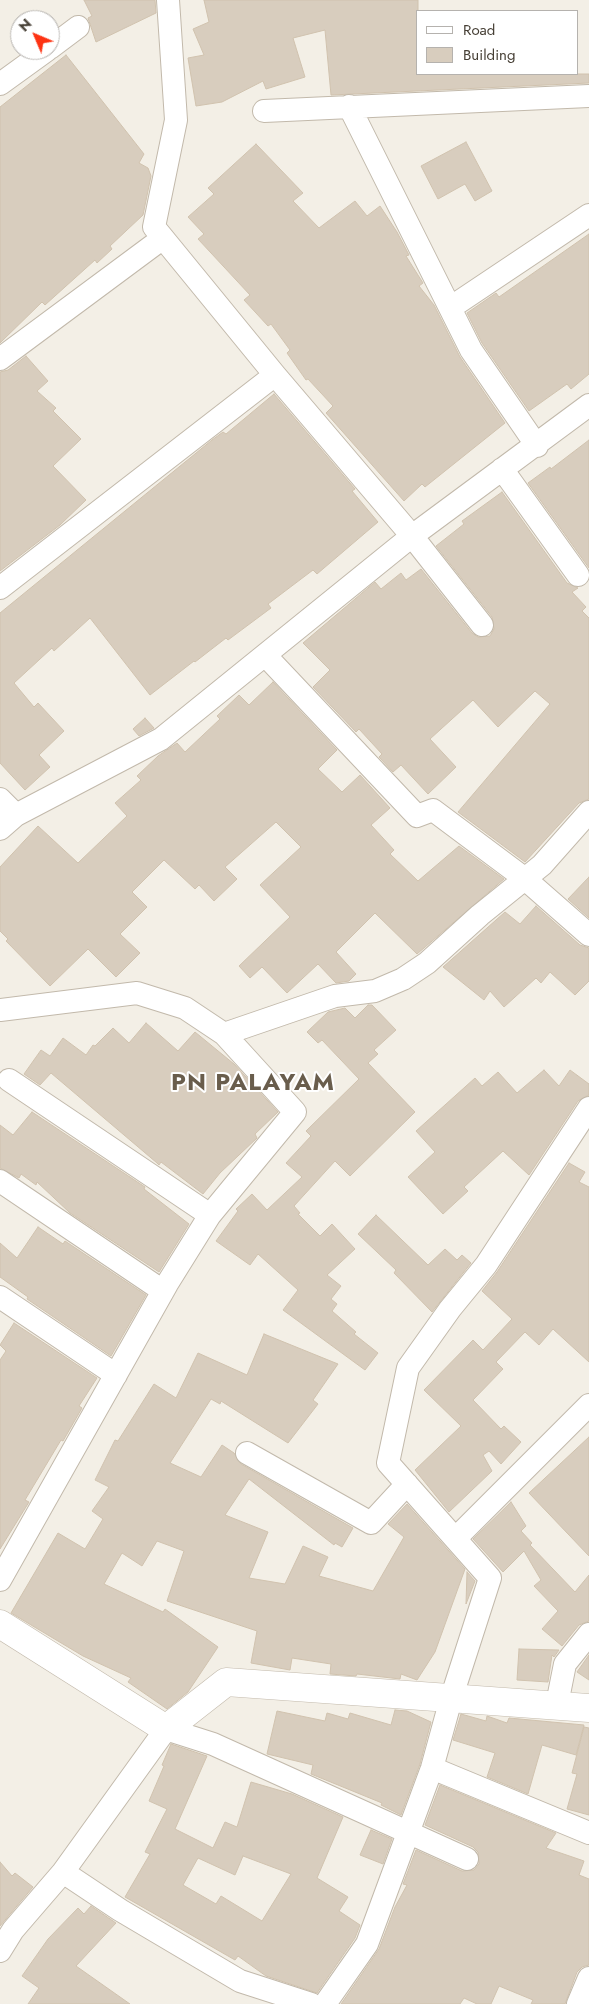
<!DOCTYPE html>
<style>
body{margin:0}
#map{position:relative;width:589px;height:2004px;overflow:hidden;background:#f3efe6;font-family:Jost,sans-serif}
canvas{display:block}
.legend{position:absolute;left:416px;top:10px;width:162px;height:65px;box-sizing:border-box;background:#fff;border:1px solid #b5b2ae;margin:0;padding:6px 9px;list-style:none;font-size:15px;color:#463f35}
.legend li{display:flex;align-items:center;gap:10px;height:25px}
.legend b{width:25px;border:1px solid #b5b2ae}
.north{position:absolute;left:10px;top:10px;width:50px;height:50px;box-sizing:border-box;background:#fff;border:1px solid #b5b2ae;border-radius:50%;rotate:315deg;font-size:14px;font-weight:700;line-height:20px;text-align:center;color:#463f35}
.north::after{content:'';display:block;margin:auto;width:18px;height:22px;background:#fd3313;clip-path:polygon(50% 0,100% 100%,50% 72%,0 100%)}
</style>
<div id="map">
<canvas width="589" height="2004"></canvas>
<ul class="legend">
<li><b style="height:6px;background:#fff"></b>Road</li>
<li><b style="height:14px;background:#d8cdbe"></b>Building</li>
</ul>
<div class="north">N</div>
</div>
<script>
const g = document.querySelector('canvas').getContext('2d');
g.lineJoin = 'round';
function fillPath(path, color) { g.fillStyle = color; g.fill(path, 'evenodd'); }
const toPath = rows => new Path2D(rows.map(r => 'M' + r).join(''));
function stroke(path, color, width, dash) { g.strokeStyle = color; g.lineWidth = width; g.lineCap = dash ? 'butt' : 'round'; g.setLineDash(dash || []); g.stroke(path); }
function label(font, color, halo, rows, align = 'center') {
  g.font = font + ' Jost,sans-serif'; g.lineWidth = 4; g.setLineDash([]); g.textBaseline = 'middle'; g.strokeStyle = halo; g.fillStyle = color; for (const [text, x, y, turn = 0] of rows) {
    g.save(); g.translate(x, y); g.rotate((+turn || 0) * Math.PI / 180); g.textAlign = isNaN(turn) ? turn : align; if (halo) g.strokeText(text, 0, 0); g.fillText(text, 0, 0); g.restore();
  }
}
const building = toPath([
 [84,0,155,0,156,13,96,42,88,18,92,16,84,0],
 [204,0,418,0,418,74,589,74,589,83,331,95,325,30,293,38,305,77,266,89,263,81,222,102,196,106,188,58,204,55,193,29,209,22,204,0],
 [66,55,144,154,139,163,148,168,151,176,143,215,110,246,112,249,97,263,95,260,45,305,42,302,0,343,0,107,66,55],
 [466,142,492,191,475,201,465,184,438,199,421,166,466,142],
 [256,144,303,193,293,201,319,228,355,201,367,216,380,206,397,232,409,255,406,256,423,283,419,286,434,305,460,357,505,423,425,487,422,484,404,501,326,413,333,406,308,379,306,380,287,353,290,350,271,324,268,326,244,300,250,295,198,239,204,234,188,217,214,194,208,188,256,144],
 [589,234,589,374,571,389,567,384,529,411,482,343,467,313,496,293,499,297,589,234],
 [26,356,48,381,37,391,56,408,53,411,81,439,53,466,86,500,60,525,0,571,0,372,8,370,26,356],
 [274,394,355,489,352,491,378,522,317,574,313,570,268,604,271,608,228,640,226,638,195,662,194,661,150,695,90,618,54,651,52,648,14,683,34,707,38,703,64,731,39,755,50,767,25,790,0,763,0,613,212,440,223,432,226,434,274,394],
 [589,440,589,568,528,483,550,467,551,469,589,440],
 [502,492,567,583,578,588,572,592,586,607,582,611,589,618,589,799,579,803,525,862,458,812,550,704,535,691,498,727,473,700,430,739,456,767,428,794,401,765,393,772,379,757,382,754,359,729,356,732,313,687,330,670,303,643,375,582,381,589,401,573,406,580,421,569,472,633,478,637,490,636,494,629,492,617,436,546,464,524,462,521,502,492],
 [273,682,337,750,318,769,342,792,360,775,390,808,371,825,394,850,390,854,418,881,459,846,504,879,417,954,375,913,336,952,356,974,349,981,336,983,318,964,287,993,262,967,250,978,239,966,290,917,260,885,301,847,276,822,225,867,237,879,214,901,199,885,195,889,164,860,132,892,147,907,120,934,140,953,116,977,88,949,50,986,6,941,8,939,0,931,0,867,38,826,78,863,127,816,115,803,141,780,137,776,158,756,177,743,185,752,220,719,217,716,239,695,249,705,273,682],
 [145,718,154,728,139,736,133,729,145,718],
 [589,877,589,918,568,899,589,877],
 [536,906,580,945,589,948,589,981,575,995,550,972,541,983,536,978,504,1007,490,991,484,1000,443,967,505,912,520,924,536,906],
 [368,1005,372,1005,396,1030,374,1050,378,1054,368,1063,415,1112,350,1176,335,1161,294,1206,300,1213,298,1214,320,1236,332,1224,355,1249,327,1275,341,1286,331,1299,337,1304,332,1311,356,1332,354,1334,378,1353,365,1370,283,1310,298,1290,258,1254,250,1265,216,1241,238,1211,236,1209,252,1194,267,1210,302,1177,286,1163,311,1136,306,1131,359,1079,322,1040,318,1043,307,1032,328,1012,345,1008,355,1018,368,1005],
 [146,1023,178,1051,195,1032,234,1064,278,1112,255,1134,257,1138,220,1173,203,1194,161,1162,159,1165,157,1163,51,1073,40,1085,24,1074,41,1050,50,1056,63,1038,86,1055,93,1045,95,1046,113,1028,129,1043,146,1023],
 [544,1070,559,1086,570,1070,589,1084,589,1095,578,1101,529,1175,503,1151,464,1187,468,1191,443,1214,408,1177,435,1152,416,1131,475,1078,482,1086,498,1072,517,1093,544,1070],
 [32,1112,145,1187,144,1189,189,1224,159,1272,70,1213,37,1182,36,1185,21,1174,19,1178,0,1168,0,1125,13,1135,32,1112],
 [569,1163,585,1172,579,1182,589,1187,589,1362,553,1329,539,1345,525,1332,496,1362,503,1369,473,1400,501,1429,504,1426,521,1442,501,1464,489,1451,483,1455,492,1471,449,1512,415,1470,461,1426,424,1390,473,1340,483,1350,512,1319,482,1291,497,1272,569,1163],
 [376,1215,428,1265,445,1249,457,1260,462,1255,471,1263,432,1312,394,1273,396,1270,358,1234,376,1215],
 [38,1227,63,1244,65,1241,146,1295,111,1356,27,1299,28,1297,0,1277,0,1243,17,1258,38,1227],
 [14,1323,97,1378,79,1406,82,1408,63,1441,61,1440,25,1500,29,1502,0,1549,0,1360,6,1351,0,1345,14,1323],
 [264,1334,338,1364,313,1400,318,1404,288,1443,221,1401,220,1404,211,1399,170,1463,201,1477,222,1445,234,1453,241,1464,353,1528,342,1547,335,1543,334,1545,249,1479,225,1515,268,1532,249,1578,285,1584,303,1546,328,1557,319,1576,373,1591,404,1537,388,1524,407,1504,465,1569,435,1652,417,1680,401,1674,400,1679,357,1674,356,1676,330,1674,331,1664,292,1658,290,1670,251,1663,257,1631,167,1601,184,1551,157,1541,142,1566,122,1553,104,1584,163,1612,165,1609,218,1647,188,1692,167,1709,128,1682,131,1678,83,1656,11,1613,58,1533,85,1549,103,1519,92,1511,109,1487,95,1480,115,1440,118,1441,154,1384,176,1398,198,1353,247,1375,264,1334],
 [589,1437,589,1556,529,1493,589,1437],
 [511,1502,526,1526,521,1531,532,1543,530,1545,575,1592,589,1575,589,1621,579,1625,562,1646,542,1629,558,1611,534,1586,541,1580,524,1551,503,1572,473,1539,511,1502],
 [467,1572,475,1581,466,1604,467,1572],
 [519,1649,559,1650,554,1657,552,1655,548,1682,517,1680,519,1649],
 [589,1655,589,1680,577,1672,589,1655],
 [395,1710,407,1711,431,1722,420,1764,401,1815,381,1805,382,1803,311,1774,313,1765,267,1754,277,1711,325,1721,327,1713,348,1719,350,1713,391,1725,395,1710],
 [461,1714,486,1721,487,1716,507,1723,509,1718,584,1725,576,1755,542,1745,528,1794,487,1777,495,1753,453,1740,461,1714],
 [584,1727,589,1728,589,1815,567,1809,577,1774,572,1773,584,1727],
 [171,1744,207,1756,175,1829,213,1848,225,1822,237,1827,251,1782,292,1794,343,1817,317,1878,348,1897,339,1911,360,1925,355,1938,317,1993,266,1976,238,1956,235,1960,125,1897,150,1854,145,1852,167,1809,149,1801,164,1766,162,1765,171,1744],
 [243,1856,291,1874,262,1921,221,1896,216,1904,183,1885,198,1858,235,1875,243,1856],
 [440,1785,556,1833,546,1848,584,1861,579,1875,589,1879,589,1965,582,1967,577,1972,565,2004,531,2004,533,2000,499,1986,491,2004,477,2004,464,1998,460,2004,341,2004,379,1949,395,1907,407,1885,403,1884,416,1850,462,1871,474,1870,479,1864,478,1852,473,1847,425,1825,440,1785],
 [371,1830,392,1839,383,1864,360,1855,371,1830],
 [0,1862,12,1876,15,1873,33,1887,0,1926,0,1862],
 [91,1906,116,1923,76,1966,130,2004,28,2004,39,1988,22,1976,48,1939,78,1908,84,1914,91,1906]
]);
const minor = toPath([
 [168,0,176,120,154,227,275,375,412,536,482,625],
 [50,48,78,27],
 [0,84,47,50],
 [349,106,471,350,537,446],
 [264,111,589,96],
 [450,308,589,215],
 [0,359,163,238],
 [502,469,578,575],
 [0,588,275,375],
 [265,655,417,816,433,810,524,878,589,935],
 [0,799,16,815],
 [0,829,16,815,161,739,412,536,589,405],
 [0,1010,137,993,185,1008,224,1034,295,1112,210,1215,167,1284,0,1580],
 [224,1034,335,996,375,991,403,979,427,963,480,915,542,865,589,812],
 [9,1080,210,1215],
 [0,1181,163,1291],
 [0,1297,116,1375],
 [247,1453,371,1523,407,1484],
 [456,1538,589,1405],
 [557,1704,565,1664,589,1634],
 [432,1768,589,1833],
 [63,1872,120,1910,240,1981,311,2004],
 [0,1951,13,1930,63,1872,166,1729,213,1744,467,1859],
 [325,2004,367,1944,432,1768,451,1699,490,1578,388,1463,408,1368,450,1309,486,1265,589,1108],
 [578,2004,589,1978]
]);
const tertiary = toPath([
 [0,1624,166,1729,226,1682,589,1708]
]);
const districtNames = [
 ["PN PALAYAM",253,1084]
];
fillPath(building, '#d8cdbe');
stroke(building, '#d0c2ae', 1);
stroke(minor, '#c2b9ab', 24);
stroke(tertiary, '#c2b9ab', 29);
stroke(minor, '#fff', 22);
stroke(tertiary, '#fff', 28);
g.letterSpacing = '1px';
label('bold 24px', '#695d4c', '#fff', districtNames);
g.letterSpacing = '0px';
</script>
